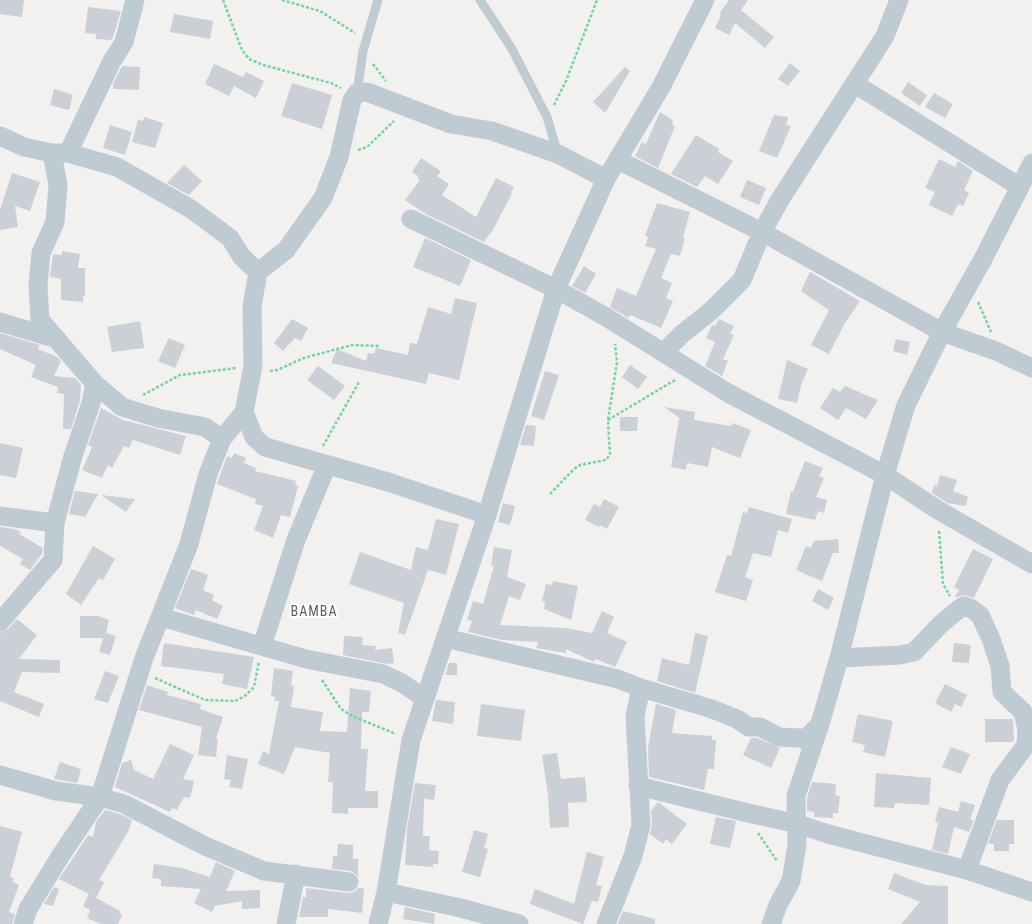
<!DOCTYPE html>
<style>
body{margin:0}
canvas{display:block;background:#f3f0f0}
</style>
<canvas width="1032" height="924"></canvas>
<script>
const g = document.querySelector('canvas').getContext('2d');
g.lineJoin = 'round';
function fillPath(path, color) { g.fillStyle = color; g.fill(path, 'evenodd'); }
const toPath = rows => new Path2D(rows.map(r => 'M' + r).join(''));
function stroke(path, color, width, dash) { g.strokeStyle = color; g.lineWidth = width; g.lineCap = dash ? 'butt' : 'round'; g.setLineDash(dash || []); g.stroke(path); }
function label(font, color, halo, rows, align = 'center') {
  g.font = font + ' "Roboto Condensed",sans-serif'; g.lineWidth = 4; g.setLineDash([]); g.textBaseline = 'middle'; g.strokeStyle = halo; g.fillStyle = color; for (const [text, x, y, turn = 0] of rows) {
    g.save(); g.translate(x, y); g.rotate((+turn || 0) * Math.PI / 180); g.textAlign = isNaN(turn) ? turn : align; if (halo) g.strokeText(text, 0, 0); g.fillText(text, 0, 0); g.restore();
  }
}
const building = toPath([
 [0,0,24,0,22,17,0,14],
 [729,0,748,0,741,10,774,37,765,48,735,23,729,35,715,28,721,15,719,14],
 [88,7,121,11,112,40,96,39,96,34,85,33],
 [174,14,213,21,210,39,170,32],
 [790,63,800,71,788,86,778,79],
 [214,64,243,77,246,72,264,81,256,98,234,86,229,96,205,84],
 [122,66,140,67,139,90,113,89,113,84],
 [625,67,630,71,605,113,593,102],
 [908,82,927,95,920,106,901,93],
 [292,83,332,95,322,129,281,116],
 [54,89,73,95,69,110,50,105],
 [934,93,953,104,945,118,925,107],
 [660,112,673,120,672,124,675,126,658,168,635,156,642,142,646,144],
 [774,115,788,117,786,125,791,126,777,158,759,151],
 [144,117,163,123,155,148,132,142,138,120,143,121],
 [110,125,132,132,125,155,103,148],
 [696,135,719,149,718,152,733,161,718,184,705,176,697,187,671,174],
 [421,158,441,171,437,176,449,184,442,195,476,217,496,178,514,187,511,192,512,193,494,228,484,242,424,213,405,200,420,180,417,178,418,176,412,172],
 [939,159,955,167,958,161,973,171,964,190,969,193,963,206,958,204,952,216,929,205,935,192,925,188],
 [184,165,202,181,189,195,167,183],
 [12,173,40,182,30,211,15,206,18,227,0,230,0,210],
 [747,180,766,188,759,205,740,197],
 [657,203,690,212,683,237,685,238,680,256,671,254,661,278,672,283,666,298,673,301,661,328,630,315,628,318,610,307,617,288,636,296,656,249,645,246,648,237,645,236],
 [425,238,471,260,460,286,413,267],
 [62,251,80,254,78,268,85,268,85,296,83,296,83,302,61,300,61,279,50,277,53,254,62,255],
 [584,266,596,274,585,293,572,286],
 [810,272,860,301,845,323,829,354,811,345,829,310,801,291],
 [455,298,477,303,459,380,429,373,426,384,331,363,337,349,366,361,368,353,374,354,376,348,408,355,410,343,417,344,428,307,451,314],
 [292,319,308,328,301,341,295,338,283,351,274,343],
 [719,319,734,326,730,334,734,335,723,359,728,361,722,376,705,366,715,342,706,338,712,325,715,326],
 [140,321,144,348,112,352,107,327],
 [0,333,40,345,38,349,57,357,61,361,54,376,75,378,81,385,80,400,71,429,63,429,64,394,57,393,58,387,31,377,36,365,0,349],
 [169,338,185,345,175,368,158,361],
 [896,339,910,342,907,355,893,351],
 [787,360,808,369,801,385,797,403,778,399],
 [630,365,647,377,638,389,622,377],
 [318,366,345,386,334,400,307,380],
 [545,371,559,375,544,420,531,416],
 [845,386,878,400,866,419,846,408,838,420,820,408,833,388,840,392],
 [664,407,695,412,694,420,731,426,733,423,751,430,740,458,712,447,708,467,687,463,686,470,671,467,679,419,681,419],
 [101,408,123,420,186,436,180,455,133,440,129,448,124,446,112,468,108,465,102,478,82,470,92,447,88,445],
 [620,417,638,417,637,431,620,431],
 [526,425,536,426,534,446,520,445],
 [0,443,23,448,16,478,0,475],
 [234,453,246,458,244,463,256,468,255,471,296,481,295,485,298,486,290,517,281,515,273,538,254,530,263,506,255,504,256,499,217,484,227,456,232,458],
 [805,461,823,468,819,476,824,478,816,497,827,500,824,513,818,511,815,520,786,514,791,491,793,492],
 [940,475,957,480,953,491,968,497,966,506,947,503,932,493,934,485,937,486],
 [75,491,98,494,85,517,69,514],
 [101,495,135,499,126,512],
 [604,499,619,507,607,529,600,525,599,527,585,520,594,504,600,507],
 [503,503,515,506,510,525,498,522],
 [749,507,792,519,788,533,778,530,771,557,753,553,745,577,753,580,746,601,715,592,727,555,731,556,743,512,747,513],
 [436,519,459,524,446,575,428,570,405,635,398,633,404,603,349,584,360,552,411,570,416,547,428,550],
 [0,527,15,529,21,532,19,534,43,548,42,554,30,570,20,564,23,559,0,546],
 [838,539,839,553,833,553,822,581,796,570,806,546,811,548,814,541],
 [93,546,115,559,103,580,99,578,81,605,66,594],
 [494,547,512,550,507,577,526,584,520,600,509,596,500,625,566,628,592,633,602,611,614,617,607,633,627,642,615,667,596,659,594,662,566,649,566,653,536,648,538,642,502,640,468,632,472,621,467,620,473,601,483,604,494,566,491,566],
 [973,549,993,559,974,598,963,595,957,597,955,597,959,590,954,587],
 [191,569,208,575,203,590,214,595,212,600,223,606,217,619,196,610,194,615,175,608],
 [553,581,578,586,571,620,544,609,545,602,542,601,546,584,552,585],
 [818,589,834,598,828,610,812,601],
 [80,616,98,616,109,620,106,633,116,636,110,655,99,652,103,638,80,638],
 [17,619,37,635,19,659,60,660,60,673,22,672,14,692,44,704,39,717,0,701,0,633,8,629],
 [695,633,708,636,695,693,657,681,662,658,689,665],
 [344,636,363,637,362,645,376,646,375,650,392,648,394,663,387,664,343,655],
 [164,643,254,657,247,689,222,684,224,674,161,666],
 [954,643,971,645,969,663,952,662],
 [449,663,457,663,457,675,445,675],
 [274,668,293,671,291,686,294,686,291,707,323,712,320,731,347,732,350,688,371,691,369,712,362,712,361,749,368,749,365,791,378,791,378,808,348,808,348,814,332,813,333,782,328,782,330,753,295,747,284,774,258,764,263,751,269,754,279,701,274,701,275,697,271,696],
 [105,671,119,676,108,703,94,699],
 [945,684,967,695,961,707,955,704,951,712,935,703],
 [147,685,168,692,167,695,201,704,200,709,223,717,216,739,218,739,216,757,198,755,202,727,139,710],
 [436,700,455,702,453,724,432,721],
 [481,704,525,710,521,741,477,736],
 [656,704,676,710,672,733,712,736,712,740,716,740,714,769,708,769,704,790,649,777,648,748],
 [858,714,893,721,885,757,863,752,865,745,852,742],
 [985,719,1013,719,1014,742,985,742],
 [751,738,757,738,780,748,771,768,743,755],
 [170,744,194,755,183,779,194,781,190,798,184,797,177,810,172,808,170,812,115,787,122,763,131,760,134,770,153,779],
 [951,747,970,754,961,774,942,767],
 [557,753,561,779,585,777,587,802,568,803,569,827,550,828,548,795,542,755],
 [227,755,248,759,242,789,229,787,231,780,224,779],
 [60,762,81,769,77,783,54,779],
 [876,773,931,778,929,805,895,803,894,808,874,807],
 [812,782,836,784,835,795,840,796,838,813,833,813,833,818,814,817,814,812,807,811,807,798],
 [415,783,436,785,434,800,424,799,423,836,430,836,429,850,439,851,438,864,433,864,433,867,405,865,407,829],
 [961,801,975,805,970,820,974,820,969,832,954,827,948,854,932,850,938,823,935,822,939,807,958,812],
 [658,802,687,824,672,844,666,839,663,844,650,834,652,825,651,811],
 [105,810,120,814,132,820,129,830,99,880,104,882,96,898,120,911,119,913,122,915,118,924,101,924,87,918,90,910,83,906,89,894,59,879,88,835,93,837,96,822],
 [716,817,736,821,730,848,710,844],
 [997,820,1014,820,1014,844,1009,844,1009,851,994,851,994,844,988,843],
 [0,826,22,832,10,876,14,879,12,882,19,885,9,912,15,914,12,924,0,924],
 [474,830,488,834,484,848,488,849,480,877,462,872],
 [338,844,353,845,353,859,358,859,358,876,351,871,332,869,333,856,337,856],
 [587,852,604,857,596,885,602,886,598,902,592,901,583,924,530,904,535,889,574,904],
 [216,862,235,871,226,891,260,890,260,908,242,909,242,901,215,906,212,912,194,903,201,889,161,886,161,879,152,878,154,864,182,868,210,877],
 [894,873,925,885,948,886,948,924,901,924,920,902,888,889],
 [54,887,59,889,53,906,44,904],
 [306,888,348,893,354,892,358,888,364,888,362,913,328,909,328,917,299,917,303,897,306,897],
 [405,907,435,914,434,924,403,919],
 [623,911,655,919,655,924,618,924]
]);
const path = toPath([
 [223,0,242,50,249,59,263,65,331,83,341,88],
 [282,0,320,11,355,33],
 [373,64,386,81],
 [554,105,566,81,597,0],
 [358,150,367,147,394,121],
 [978,302,991,332],
 [270,371,277,370,304,358,352,345,380,346],
 [143,395,180,375,236,368],
 [608,420,675,380],
 [323,446,359,382],
 [550,494,574,469,580,465,606,460,610,454,608,420,617,362,615,344],
 [939,531,943,584,950,596],
 [155,678,205,700,235,701,245,696,254,687,259,662],
 [322,680,341,709,354,717,396,734],
 [758,833,777,861]
]);
const service = toPath([
 [480,0,512,49,547,117,558,154],
 [357,93,363,51,378,0]
]);
const minor = toPath([
 [855,84,1020,187],
 [0,136,24,147,52,153,68,153,117,167,191,209,230,238,242,257,258,272,252,306,253,366,244,412,254,437,265,447,388,482,487,515],
 [52,153,58,185,55,222,41,253,38,286,40,320,95,384,122,407,158,418,205,427,222,439],
 [68,153,112,61,124,42,135,0],
 [618,160,762,232,942,332,996,351,1032,368],
 [411,219,556,289,606,317,728,393,885,475,938,510,1032,564],
 [258,272,286,250,323,198,339,157,352,100,357,93,367,92,451,124,492,131,558,154,606,179],
 [0,322,57,339],
 [664,352,682,334,711,311,742,280,762,232,781,198,885,36,899,0],
 [0,516,55,523],
 [161,617,306,659,383,674,402,683,424,698],
 [0,622,53,560,55,523,73,456,91,403,95,384],
 [445,638,618,679,641,688,635,716,641,825,633,856,606,924],
 [262,646,296,540,327,465],
 [839,658,900,655,914,652,941,624,959,609,964,606,972,609,980,615,991,639,1000,666,1002,692,1023,712,1027,730,1026,745,1000,780,967,870],
 [641,688,712,709,737,719,749,727,760,727,779,737,802,738,805,740,820,724],
 [0,775,56,791,100,797,124,804,205,846,264,871,349,882],
 [638,786,744,812,798,824,828,834,967,870,1032,892],
 [386,892,461,908,519,924],
 [23,924,28,909,61,855,100,797,144,658,189,544,208,474,222,439,244,412],
 [286,924,296,874],
 [378,924,386,892,411,740,487,515,556,289,606,179,661,87,705,0],
 [771,924,778,905,791,881,797,845,796,796,820,724,839,658,885,475,906,405,942,332,983,259,1032,163]
]);
const quarterNames = [
 ["BAMBA",314,612]
];
fillPath(building, '#cbcfd6');
stroke(path, '#6ed6a1', 2.5, [3, 2]);
stroke(service, '#bfcbd3', 9);
stroke(minor, '#bfcbd3', 19);
g.letterSpacing = '1px';
label('14px', '#5c6066', '#fff', quarterNames);
g.letterSpacing = '0px';
</script>
